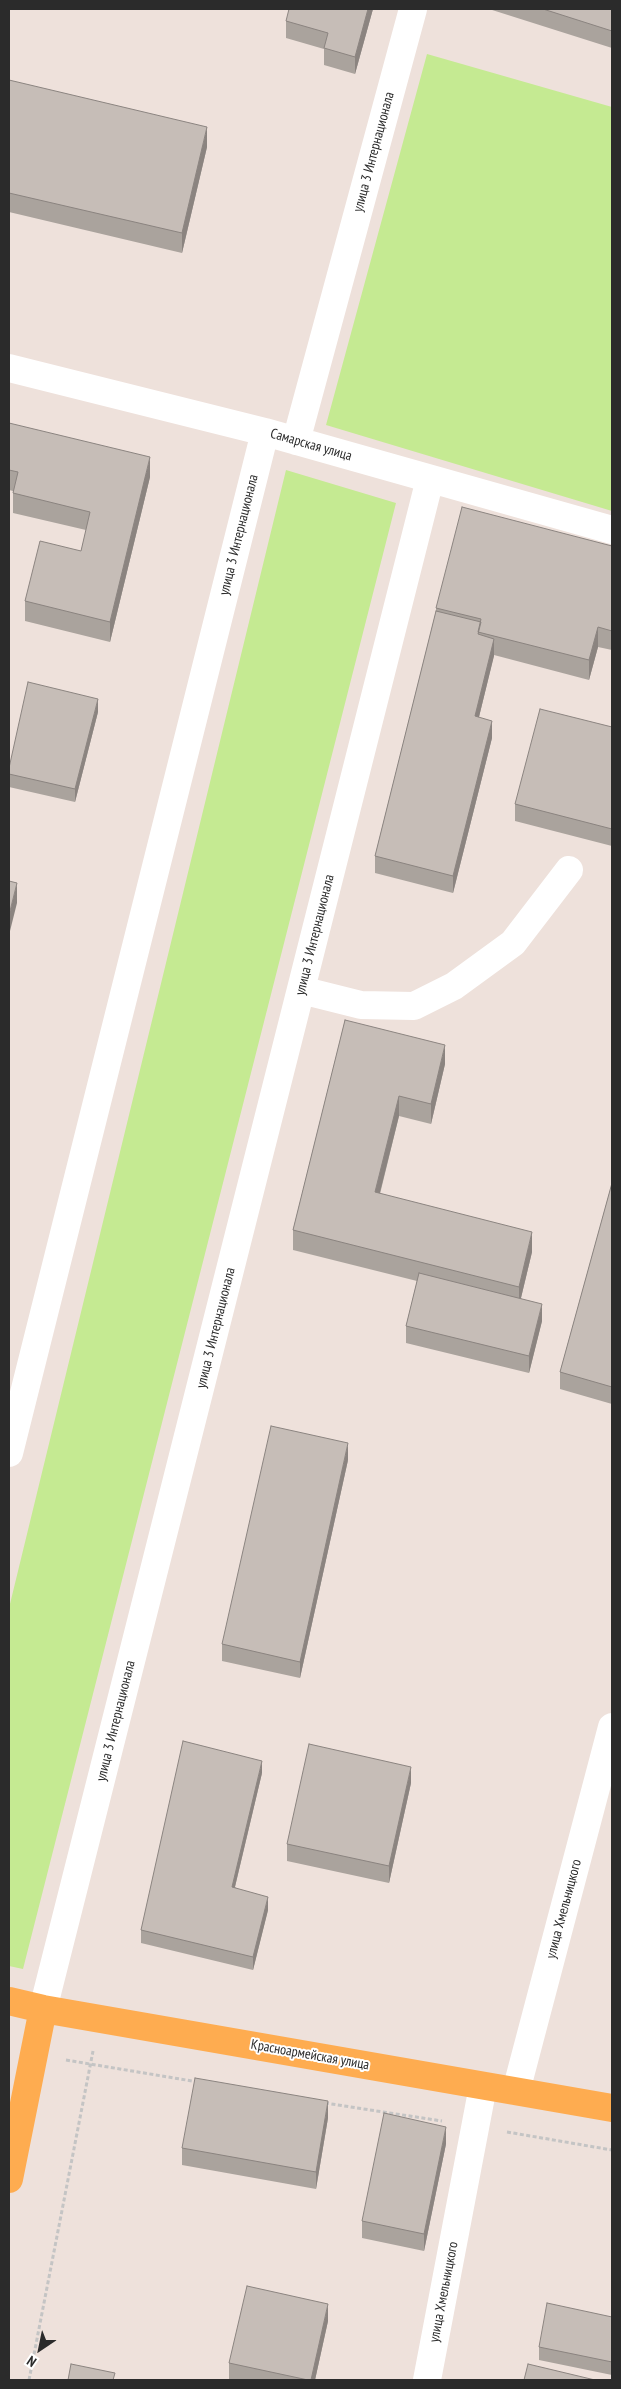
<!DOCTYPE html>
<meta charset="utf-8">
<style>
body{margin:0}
#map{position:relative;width:621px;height:2389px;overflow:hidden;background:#eee1db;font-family:"PT Sans Narrow",sans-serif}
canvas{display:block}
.frame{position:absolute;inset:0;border:10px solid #2b2b2b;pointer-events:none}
.north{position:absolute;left:15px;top:2324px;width:50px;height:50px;-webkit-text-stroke:4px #fff;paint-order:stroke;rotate:214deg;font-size:14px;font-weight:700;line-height:20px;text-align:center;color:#2b2b2b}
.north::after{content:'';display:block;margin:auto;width:18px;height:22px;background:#2b2b2b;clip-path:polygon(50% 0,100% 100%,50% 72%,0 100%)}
</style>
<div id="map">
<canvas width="621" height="2389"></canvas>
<div class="frame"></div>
<div class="north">N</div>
</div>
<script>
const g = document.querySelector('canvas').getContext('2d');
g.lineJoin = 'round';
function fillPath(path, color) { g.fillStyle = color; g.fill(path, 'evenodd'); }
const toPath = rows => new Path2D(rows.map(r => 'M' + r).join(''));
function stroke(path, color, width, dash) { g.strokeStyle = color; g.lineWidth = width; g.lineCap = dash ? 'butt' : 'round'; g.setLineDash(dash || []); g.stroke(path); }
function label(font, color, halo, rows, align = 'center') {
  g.font = font + ' "PT Sans Narrow",sans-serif'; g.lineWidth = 4; g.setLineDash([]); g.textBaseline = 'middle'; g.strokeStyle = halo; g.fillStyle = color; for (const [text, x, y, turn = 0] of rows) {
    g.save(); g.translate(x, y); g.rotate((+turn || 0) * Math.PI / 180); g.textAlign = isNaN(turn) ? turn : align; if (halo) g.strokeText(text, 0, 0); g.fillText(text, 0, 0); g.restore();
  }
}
const green = toPath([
 [427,54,612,107,612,511,326,425],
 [286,470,396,503,23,1969,9,1966,9,1608]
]);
const path = toPath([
 [66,2060,198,2082],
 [325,2103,442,2121],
 [507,2132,612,2150],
 [29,2380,93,2051]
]);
const minor = toPath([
 [9,368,265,432,612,530],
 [296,441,413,9],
 [301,990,361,1005,414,1006,454,986,513,943,569,870],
 [9,1453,265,432],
 [43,2009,430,479],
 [516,2091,612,1727],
 [427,2380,483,2086]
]);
const major = toPath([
 [9,2001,43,2009,612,2108],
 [9,2179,43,2009]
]);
const wall = toPath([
 [373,9,355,74,324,65,324,49,286,38,286,21],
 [489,9,612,9,612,48],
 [9,80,207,147,182,253,9,212],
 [9,423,150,477,110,642,25,621,25,601,81,551,86,530,13,513,13,491,9,490],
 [612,546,612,650,598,647,589,680,494,655,479,717,492,738,453,893,375,873,375,856,436,611,436,608],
 [98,712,75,802,9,787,9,768],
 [612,727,612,846,515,821,515,804],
 [345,1020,445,1064,431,1124,399,1116,380,1194,532,1252,521,1298,542,1321,529,1373,406,1343,406,1326,417,1281,293,1250,293,1230],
 [612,1183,612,1404,560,1389,560,1372],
 [348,1460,300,1678,222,1661,222,1644],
 [262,1773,235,1887,268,1910,253,1970,141,1943,141,1930],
 [411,1783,389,1883,287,1861,287,1844],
 [328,2118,316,2189,182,2165,182,2148],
 [446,2144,424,2251,362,2238,362,2221],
 [612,2317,612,2375,539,2360,539,2347],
 [328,2321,315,2380,233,2380,229,2379,229,2363]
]);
const shadedWall = toPath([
 [368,9,373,9,355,74,355,57],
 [207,127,207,147,182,253,182,233],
 [150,457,150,477,110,642,110,622],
 [598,627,598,647,589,680,589,660],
 [494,639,494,656,475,733,475,716],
 [98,699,98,712,75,802,75,789],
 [492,721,492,738,453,893,453,876],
 [17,883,17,903,9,935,9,915],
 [445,1045,445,1064,431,1124,431,1104],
 [399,1096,399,1116,375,1212,375,1192],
 [532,1232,532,1252,519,1306,519,1287],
 [542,1304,542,1321,529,1373,529,1356],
 [348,1443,348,1460,300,1678,300,1662],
 [262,1761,262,1773,232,1899,232,1887],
 [411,1767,411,1783,389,1883,389,1866],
 [268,1897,268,1910,253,1970,253,1957],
 [328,2101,328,2118,316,2189,316,2172],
 [446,2127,446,2144,424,2251,424,2234],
 [328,2304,328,2321,315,2380,311,2380]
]);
const building = toPath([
 [289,9,368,9,355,57,324,48,328,33,286,21,289,9],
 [543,9,612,9,612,31,543,9],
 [9,80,207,127,182,233,9,193,9,80],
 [9,423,150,457,110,622,25,601,40,541,81,551,90,512,13,493,18,472,9,470,9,423],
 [462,507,612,546,612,631,598,627,589,660,478,632,481,619,436,608,462,507],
 [436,611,481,622,478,634,494,639,475,716,492,721,453,876,375,856,436,611],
 [28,682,98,699,75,789,9,774,9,768,28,682],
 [540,709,612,727,612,829,515,804,540,709],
 [9,881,17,883,9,915,9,881],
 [345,1020,445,1045,431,1104,399,1096,375,1192,532,1232,519,1287,293,1230,345,1020],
 [612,1183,612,1387,560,1372,612,1183],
 [419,1273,542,1304,529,1356,406,1326,419,1273],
 [271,1426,348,1443,300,1662,222,1644,271,1426],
 [183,1741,262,1761,232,1887,268,1897,253,1957,141,1930,183,1741],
 [309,1744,411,1767,389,1866,287,1844,309,1744],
 [195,2078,328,2101,316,2172,182,2148,195,2078],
 [384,2113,446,2127,424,2234,362,2221,384,2113],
 [247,2286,328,2304,311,2380,308,2380,229,2363,247,2286],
 [547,2303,612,2317,612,2362,539,2347,547,2303],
 [71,2364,115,2373,113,2380,68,2380,71,2364],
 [528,2364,595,2380,524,2380,528,2364]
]);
const streetNames = [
 ["улица 3 Интернационала",374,152,-75],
 ["Самарская улица",311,445,16],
 ["улица 3 Интернационала",239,535,-76],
 ["улица 3 Интернационала",315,935,-76],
 ["улица 3 Интернационала",216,1328,-76],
 ["улица 3 Интернационала",116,1721,-76],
 ["улица Хмельницкого",564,1909,-75],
 ["Красноармейская улица",310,2055,10],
 ["улица Хмельницкого",444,2292,-79]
];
fillPath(green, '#c5ea92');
stroke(path, '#c4c4c4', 3, [4, 2.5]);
stroke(minor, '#fff', 28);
stroke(major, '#feac50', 28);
fillPath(wall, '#aaa39d');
fillPath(shadedWall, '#8b8480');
fillPath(building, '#c6bdb7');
stroke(building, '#8b8480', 1);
label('14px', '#2b2b2b', '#fff', streetNames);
</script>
